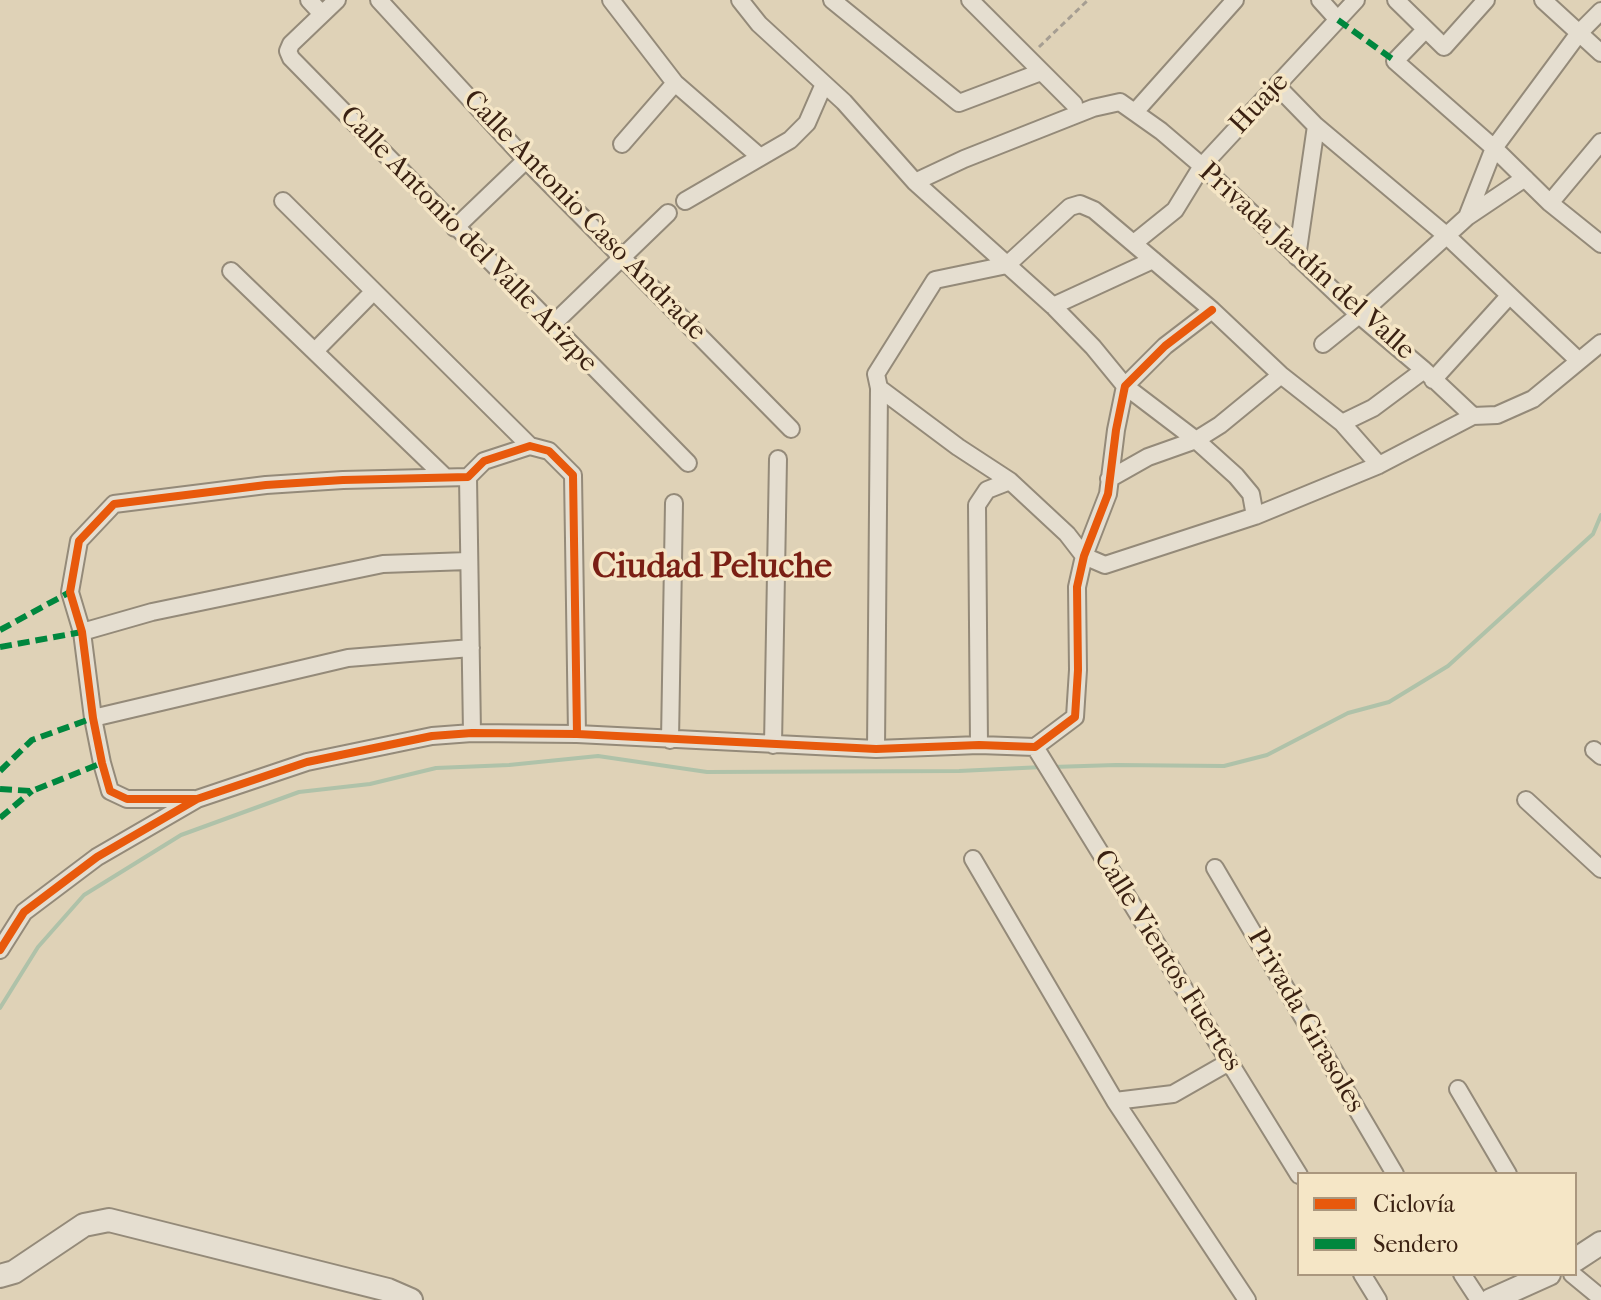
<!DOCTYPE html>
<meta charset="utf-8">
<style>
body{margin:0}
#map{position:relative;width:1601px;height:1300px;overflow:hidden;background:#dfd2b7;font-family:"IM FELL French Canon",serif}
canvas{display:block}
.legend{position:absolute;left:1297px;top:1172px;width:280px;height:104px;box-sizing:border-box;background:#f5e6c6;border:2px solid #aa977e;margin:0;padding:10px 14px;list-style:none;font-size:24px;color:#3a2112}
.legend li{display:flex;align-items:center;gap:16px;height:40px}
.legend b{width:40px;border:2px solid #aa977e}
</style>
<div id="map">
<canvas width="1601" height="1300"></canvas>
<ul class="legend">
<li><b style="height:10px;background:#e8590c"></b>Ciclovía</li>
<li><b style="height:10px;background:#00873e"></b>Sendero</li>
</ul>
</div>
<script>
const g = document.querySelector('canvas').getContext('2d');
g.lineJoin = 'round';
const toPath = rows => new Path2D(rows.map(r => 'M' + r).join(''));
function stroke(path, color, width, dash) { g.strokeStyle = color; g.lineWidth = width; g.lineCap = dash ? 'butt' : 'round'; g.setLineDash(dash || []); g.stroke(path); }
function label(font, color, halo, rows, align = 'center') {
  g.font = font + ' "IM FELL French Canon",serif'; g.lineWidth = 7; g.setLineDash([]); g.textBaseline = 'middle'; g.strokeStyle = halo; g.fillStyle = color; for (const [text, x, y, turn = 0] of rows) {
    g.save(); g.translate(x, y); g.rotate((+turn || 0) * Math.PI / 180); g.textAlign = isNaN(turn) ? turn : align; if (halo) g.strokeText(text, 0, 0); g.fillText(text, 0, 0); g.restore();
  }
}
const stream = toPath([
 [1052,767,1116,765,1224,766,1267,755,1348,713,1389,702,1448,666,1593,534,1601,515],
 [0,1008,38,947,84,895,181,835,299,792,370,784,436,768,509,765,598,756,707,772,959,771,1043,767]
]);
const path = toPath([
 [1039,47,1088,0]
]);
const minor = toPath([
 [309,0,321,13],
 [337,0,291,44,288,51,291,58,688,463],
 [379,0,526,160,791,429],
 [611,0,675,83,759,156],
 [740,0,759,24,844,102,915,182,1053,306,1093,347,1125,386,1196,440,1236,476,1251,494,1255,516],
 [832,0,959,103,1041,72],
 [970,0,1074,104],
 [1320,0,1338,20],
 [1396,0,1444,47,1486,0],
 [1543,0,1601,53],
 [1425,30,1395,61,1494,148,1550,203,1601,244],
 [1277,86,1316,126,1447,236,1579,361],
 [1135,112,1235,0],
 [622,144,675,83],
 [915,182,964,159,1093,108,1120,102,1161,131,1202,166,1359,315,1424,370,1473,416],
 [283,201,530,446],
 [685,201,790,140,807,123,824,84],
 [1550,203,1601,142],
 [1467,217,1525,178],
 [455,228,526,160],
 [1134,243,1175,210,1202,166,1356,0],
 [1297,257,1316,126],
 [1007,265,1070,207,1080,204,1094,210,1212,310,1281,375,1342,423,1379,465],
 [231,271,445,477],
 [1053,306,1153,260],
 [551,326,668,213],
 [1323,344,1359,315,1467,217,1494,148,1579,33,1601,11],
 [315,351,373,292],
 [1433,380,1509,296],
 [879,388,958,447,1010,481,1067,534,1084,556,1105,565,1255,516,1379,465,1473,416,1497,415,1533,399,1601,343],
 [1342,423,1373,408,1424,370],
 [468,477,472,733],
 [1109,479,1148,457,1196,440,1220,425,1281,375],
 [82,632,152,612,383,564,468,561],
 [93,718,348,658,471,648],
 [670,740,674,503],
 [773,745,778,459],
 [979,745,977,505,987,490,1010,481],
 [1035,747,1299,1175],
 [876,749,879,388,876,374,935,280,1007,265],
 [1594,750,1601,756],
 [194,799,127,799,110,791,102,763,93,718,82,632,70,592,79,541,114,504,266,485,343,480,468,477,484,461,530,446,549,451,573,475,577,734],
 [1526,800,1601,869],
 [973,859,1115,1101,1247,1300],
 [1215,868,1395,1174],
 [0,950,24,912,97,857,197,799,307,762,432,736,472,733,577,734,876,749,979,745,1035,747,1075,717,1078,670,1077,587,1084,556,1108,494,1116,430,1125,386,1165,346,1212,310],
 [1458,1089,1508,1174],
 [1115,1101,1173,1094,1229,1062],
 [1362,1274,1378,1300],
 [1462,1274,1479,1300],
 [1572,1274,1601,1298]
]);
const tertiary = toPath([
 [1575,1260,1601,1243],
 [0,1276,14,1272,84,1225,109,1220,388,1290,411,1300],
 [1491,1300,1549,1274]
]);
const quiet = toPath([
 [1338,20,1395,61],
 [0,630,70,592],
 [0,647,82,632],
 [0,771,32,740,93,718],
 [0,789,32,791,102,763],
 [0,818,32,791]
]);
const cycleway = toPath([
 [196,799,127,799,110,791,102,763,93,718,82,632,70,592,79,541,114,504,266,485,343,480,468,477,484,461,530,446,549,451,573,475,577,734],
 [0,950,24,912,97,857,197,799,307,762,432,736,472,733,577,734,876,749,979,745,1035,747,1075,717,1078,670,1077,587,1084,556,1108,494,1116,430,1125,386,1165,346,1212,310]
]);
const streetNames = [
 ["Huaje",1260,104,-47],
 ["Calle Antonio Caso Andrade",584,216,46],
 ["Calle Antonio del Valle Arizpe",468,240,46],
 ["Privada Jardín del Valle",1306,262,42],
 ["Calle Vientos Fuertes",1167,961,58],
 ["Privada Girasoles",1305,1021,60]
];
const districtNames = [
 ["Ciudad Peluche",712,568]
];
stroke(stream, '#afc2a9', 4);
stroke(minor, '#948a79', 20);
stroke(tertiary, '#948a79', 26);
stroke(path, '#a69e92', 3, [6, 4]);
stroke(minor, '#e5ded0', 16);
stroke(tertiary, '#e5ded0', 22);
stroke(quiet, '#00873e', 6, [12, 6]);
stroke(cycleway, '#e8590c', 8);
label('28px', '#3a2112', '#f5e6c6', streetNames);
label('bold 36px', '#7a1f14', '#f5e6c6', districtNames);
</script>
